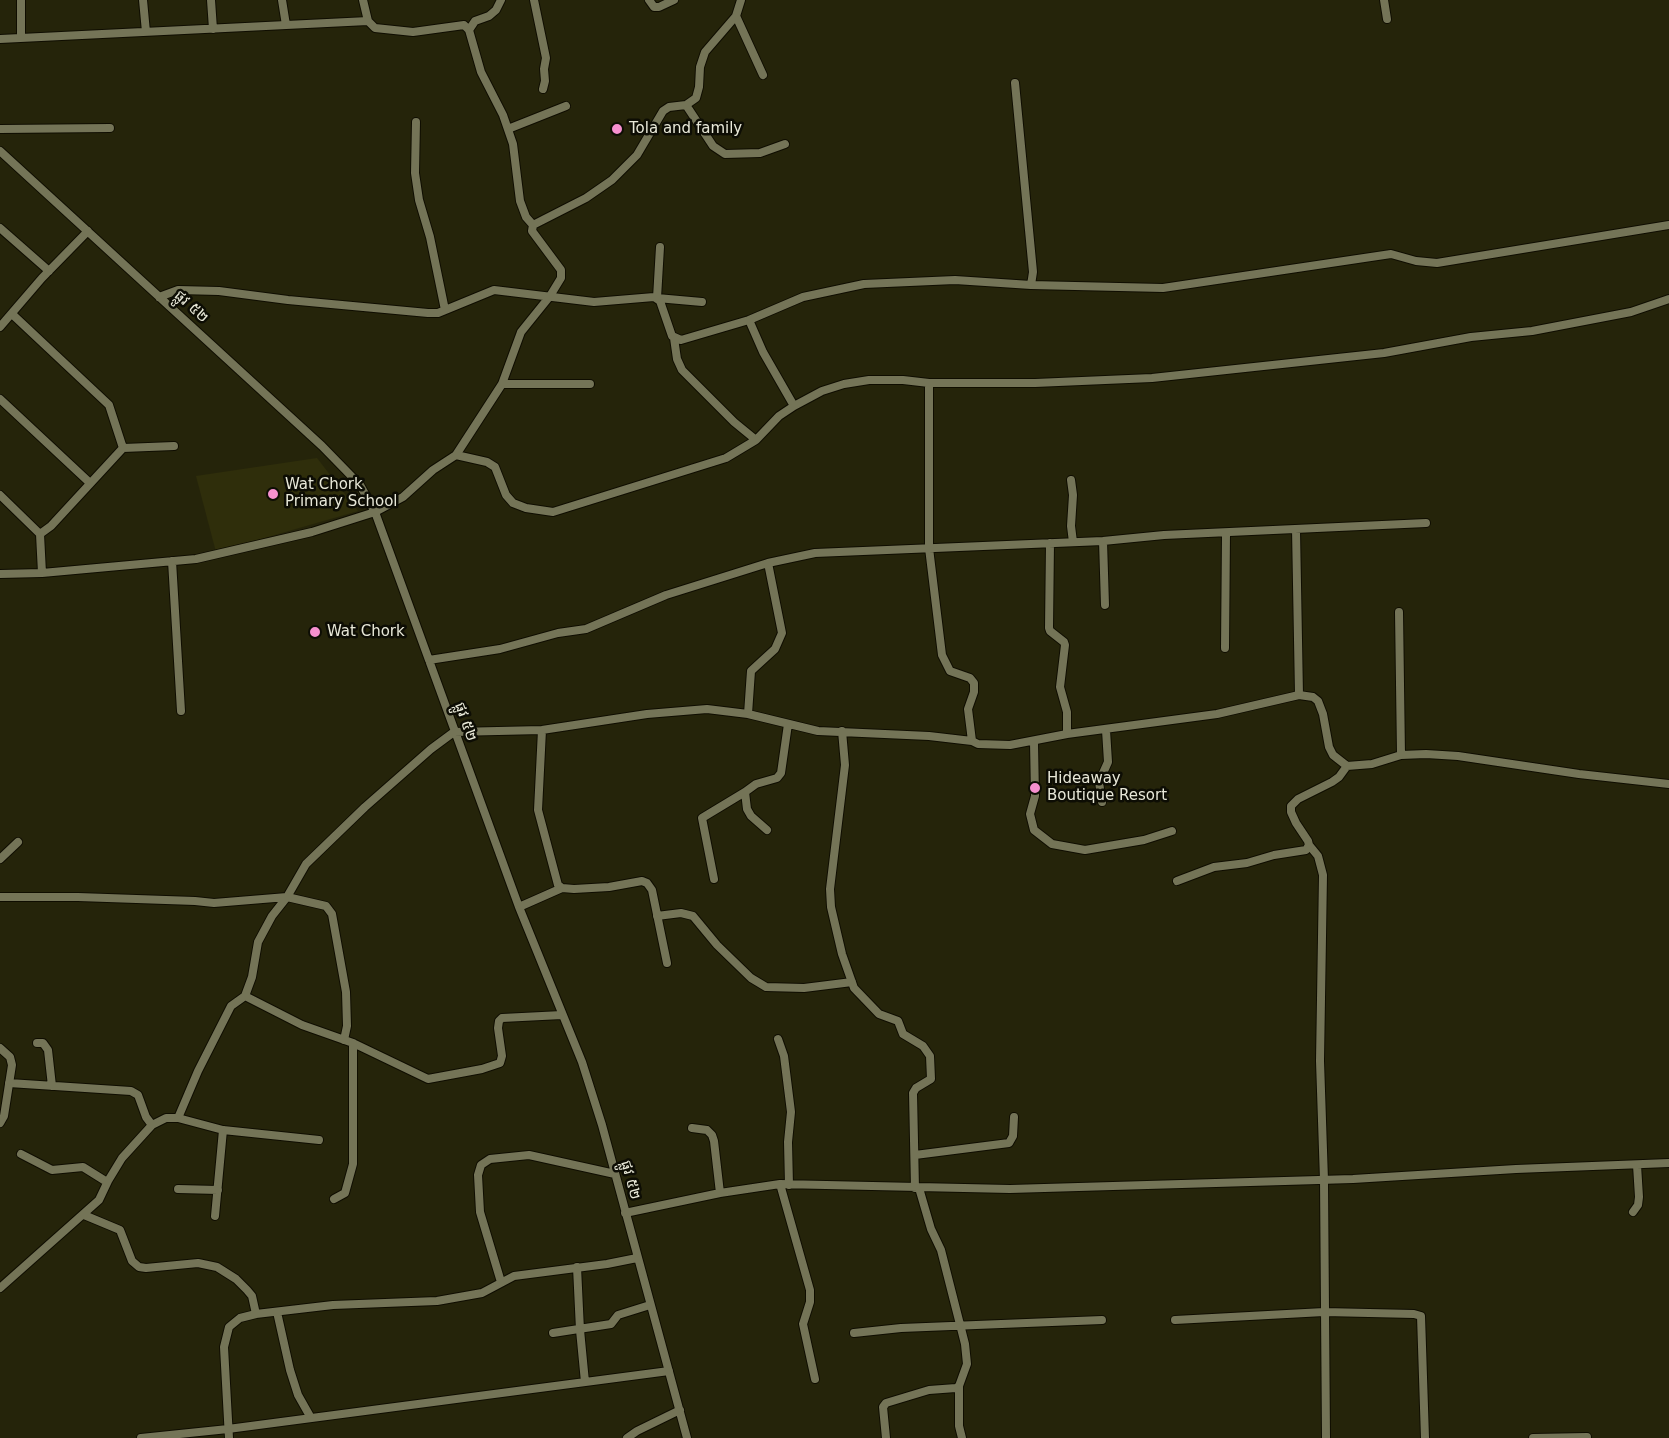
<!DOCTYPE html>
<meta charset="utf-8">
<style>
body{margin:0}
canvas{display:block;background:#25240a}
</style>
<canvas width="1669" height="1438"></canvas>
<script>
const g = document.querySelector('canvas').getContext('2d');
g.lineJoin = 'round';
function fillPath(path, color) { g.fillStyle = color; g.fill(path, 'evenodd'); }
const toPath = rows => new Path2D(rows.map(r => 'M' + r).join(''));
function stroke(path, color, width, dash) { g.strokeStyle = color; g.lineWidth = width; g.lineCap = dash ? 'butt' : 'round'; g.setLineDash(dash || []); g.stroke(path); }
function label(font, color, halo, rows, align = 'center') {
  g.font = font + ' "DejaVu Sans","Noto Sans Khmer",sans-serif'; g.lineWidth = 5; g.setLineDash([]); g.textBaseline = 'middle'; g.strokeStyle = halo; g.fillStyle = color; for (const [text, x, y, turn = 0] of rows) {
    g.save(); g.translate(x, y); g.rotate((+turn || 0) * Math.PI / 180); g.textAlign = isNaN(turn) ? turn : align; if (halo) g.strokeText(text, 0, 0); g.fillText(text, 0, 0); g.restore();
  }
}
const built = toPath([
 [317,458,358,511,216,552,196,476]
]);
const minor = toPath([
 [143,0,146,32],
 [211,0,213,29],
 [282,0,286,25],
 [363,0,368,21,375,28,413,32,464,25,469,30,481,72,503,115,513,144,520,201,526,217,533,225],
 [534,0,546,58,544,69,545,81,543,89],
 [649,0,654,7,659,7,674,0],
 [1384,0,1387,19],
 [736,16,763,75],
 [469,30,475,21,489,16,496,10,501,0],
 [21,37,21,0],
 [0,39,368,21],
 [686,105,713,146,725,154,760,153,785,144],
 [416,122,415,173,419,200,430,237,445,310],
 [0,129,110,128],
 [508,129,566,106],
 [0,151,322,446,360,485,375,512,519,907,582,1062,602,1125,687,1438],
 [0,228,49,271],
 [660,247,657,298,702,302],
 [1031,285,1163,288,1391,254,1416,261,1437,263,1669,225],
 [159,297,178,290,219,291,288,300,428,313,438,313,494,290,594,302,654,297,660,301,672,336,681,340,749,320,803,297,864,284,955,280,1031,285,1033,272,1015,83],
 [12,314,109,405,123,448],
 [749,320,763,352,794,406],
 [0,327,42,278,88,231],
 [674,338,677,359,682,370,734,422,756,440],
 [929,383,929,548,942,655,950,671,970,678,974,683,974,692,968,709,972,741],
 [502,384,590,384],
 [0,399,90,483],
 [456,455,487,462,495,467,506,495,513,503,526,508,553,512,726,458,756,440,779,416,794,406,822,391,844,384,869,380,903,380,929,383,1035,383,1152,378,1384,353,1471,337,1532,331,1631,312,1669,299],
 [1071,480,1073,495,1071,526,1073,542],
 [0,495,40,534,42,573],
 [1296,529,1299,695],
 [40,534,51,526,123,448,174,446],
 [1103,541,1105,605],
 [1050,543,1049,628,1050,631,1064,642,1065,645,1060,687,1067,712,1067,734],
 [172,561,181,711],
 [0,574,42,573,196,559,312,532,375,512,403,497,433,470,456,455,502,384,521,332,550,296,561,278,561,270,532,231,533,225,586,198,612,180,637,155,663,111,669,107,686,105,696,98,699,87,700,67,705,52,736,16,741,0],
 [1399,612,1401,755],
 [1225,648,1226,534],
 [429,660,500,649,558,633,586,629,666,595,768,563,815,553,1103,541,1164,535,1426,523],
 [748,714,751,671,775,649,782,633,768,563],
 [542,730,538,810,558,885,562,888,574,889,609,887,642,881,647,883,652,890,667,963],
 [842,731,845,765,830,889,831,907,842,954,854,988,879,1014,898,1021,903,1034,923,1046,930,1056,931,1079,916,1088,913,1093,915,1188],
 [1034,742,1035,796,1030,814,1034,830,1052,844,1085,850,1144,840,1172,831],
 [1102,802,1099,782,1108,762,1106,730],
 [767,830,751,816,747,809,745,792,756,784,777,778,781,773,788,724],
 [1309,845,1318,856,1323,875,1320,1061,1324,1180,1326,1438],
 [0,859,18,842],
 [714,879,702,818,745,792],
 [1177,881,1214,867,1247,863,1274,855,1306,850,1309,845,1308,841,1296,823,1291,812,1291,806,1298,799,1332,782,1339,777,1347,766],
 [0,897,78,897,195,901,214,903,287,897,326,906,332,914,346,992,347,1026,344,1040],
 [519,907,562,888],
 [657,916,681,913,693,916,717,945,751,978,766,987,804,988,852,982],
 [245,996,302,1025,353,1043,428,1079,482,1069,500,1063,502,1056,498,1028,499,1021,502,1018,562,1015],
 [778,1039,784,1056,791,1112,788,1142,789,1185],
 [37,1043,43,1043,48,1050,52,1086],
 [0,1048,10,1057,12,1065,4,1116,0,1123],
 [9,1083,131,1091,138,1095,146,1117,152,1125,166,1118,178,1118,198,1071,231,1006,245,996,252,977,258,942,272,916,287,897,306,864,365,807,431,749,454,732,542,730,647,714,707,709,748,714,818,731,929,736,972,741,978,744,1010,745,1067,734,1217,714,1299,695,1313,697,1318,701,1323,714,1329,747,1333,755,1347,766,1372,764,1401,755,1426,754,1458,756,1579,774,1669,784],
 [178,1118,223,1130,319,1140],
 [692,1128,707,1130,712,1135,714,1141,720,1193],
 [21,1154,52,1170,83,1167,107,1182],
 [915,1155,1009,1143,1013,1136,1014,1117],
 [780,1184,810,1290,810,1302,803,1324,815,1379],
 [178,1189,218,1190],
 [334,1199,345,1193,353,1164,353,1043],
 [1633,1212,1638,1205,1639,1197,1637,1165],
 [625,1213,720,1193,780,1184,1010,1189,1353,1179,1516,1169,1669,1163],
 [84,1215,120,1230,132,1261,139,1267,146,1268,198,1263,217,1267,236,1279,247,1290,252,1296,256,1314],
 [215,1216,223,1130],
 [577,1267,580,1330,585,1382],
 [501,1282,480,1212,478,1175,481,1165,490,1159,529,1155,615,1174],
 [0,1288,99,1200,108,1181,122,1158,152,1125],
 [277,1312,290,1370,298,1395,311,1418],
 [1175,1320,1324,1312,1414,1314,1421,1316,1425,1438],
 [553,1333,611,1324,618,1315,650,1305],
 [854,1333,901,1328,1102,1320],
 [959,1386,959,1426,962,1438],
 [141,1438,228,1429,669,1371],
 [229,1438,224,1347,229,1327,240,1318,256,1314,333,1305,437,1301,482,1293,514,1276,607,1264,637,1258],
 [627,1438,637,1431,680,1410],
 [886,1438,883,1407,886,1403,929,1390,956,1388,959,1386,967,1364,965,1344,941,1250,931,1229,919,1188],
 [1533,1438,1587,1437]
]);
const markers = [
 [617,129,6,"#f690cf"],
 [273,494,6,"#f690cf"],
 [315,632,6,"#f690cf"],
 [1035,788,6,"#f690cf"]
];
const poiNames = [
 ["Tola and family",629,129],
 ["Wat Chork",285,485],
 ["Primary School",285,502],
 ["Wat Chork",327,632],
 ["Hideaway",1047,779],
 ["Boutique Resort",1047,796]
];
const streetNames = [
 ["ផ្លូវ ៥២",191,307,42],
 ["ផ្លូវ ៥២",465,722,71],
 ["ផ្លូវ ៥២",630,1180,75]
];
fillPath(built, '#2f2e0b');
stroke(minor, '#0f0d00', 10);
stroke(minor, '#747457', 8);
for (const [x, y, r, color] of markers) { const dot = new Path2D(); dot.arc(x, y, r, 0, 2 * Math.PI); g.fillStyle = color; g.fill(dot); stroke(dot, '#0d0d04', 2); }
label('15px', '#e8e8d8', '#0d0d04', poiNames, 'left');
label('15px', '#e8e8d8', '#0d0d04', streetNames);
</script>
